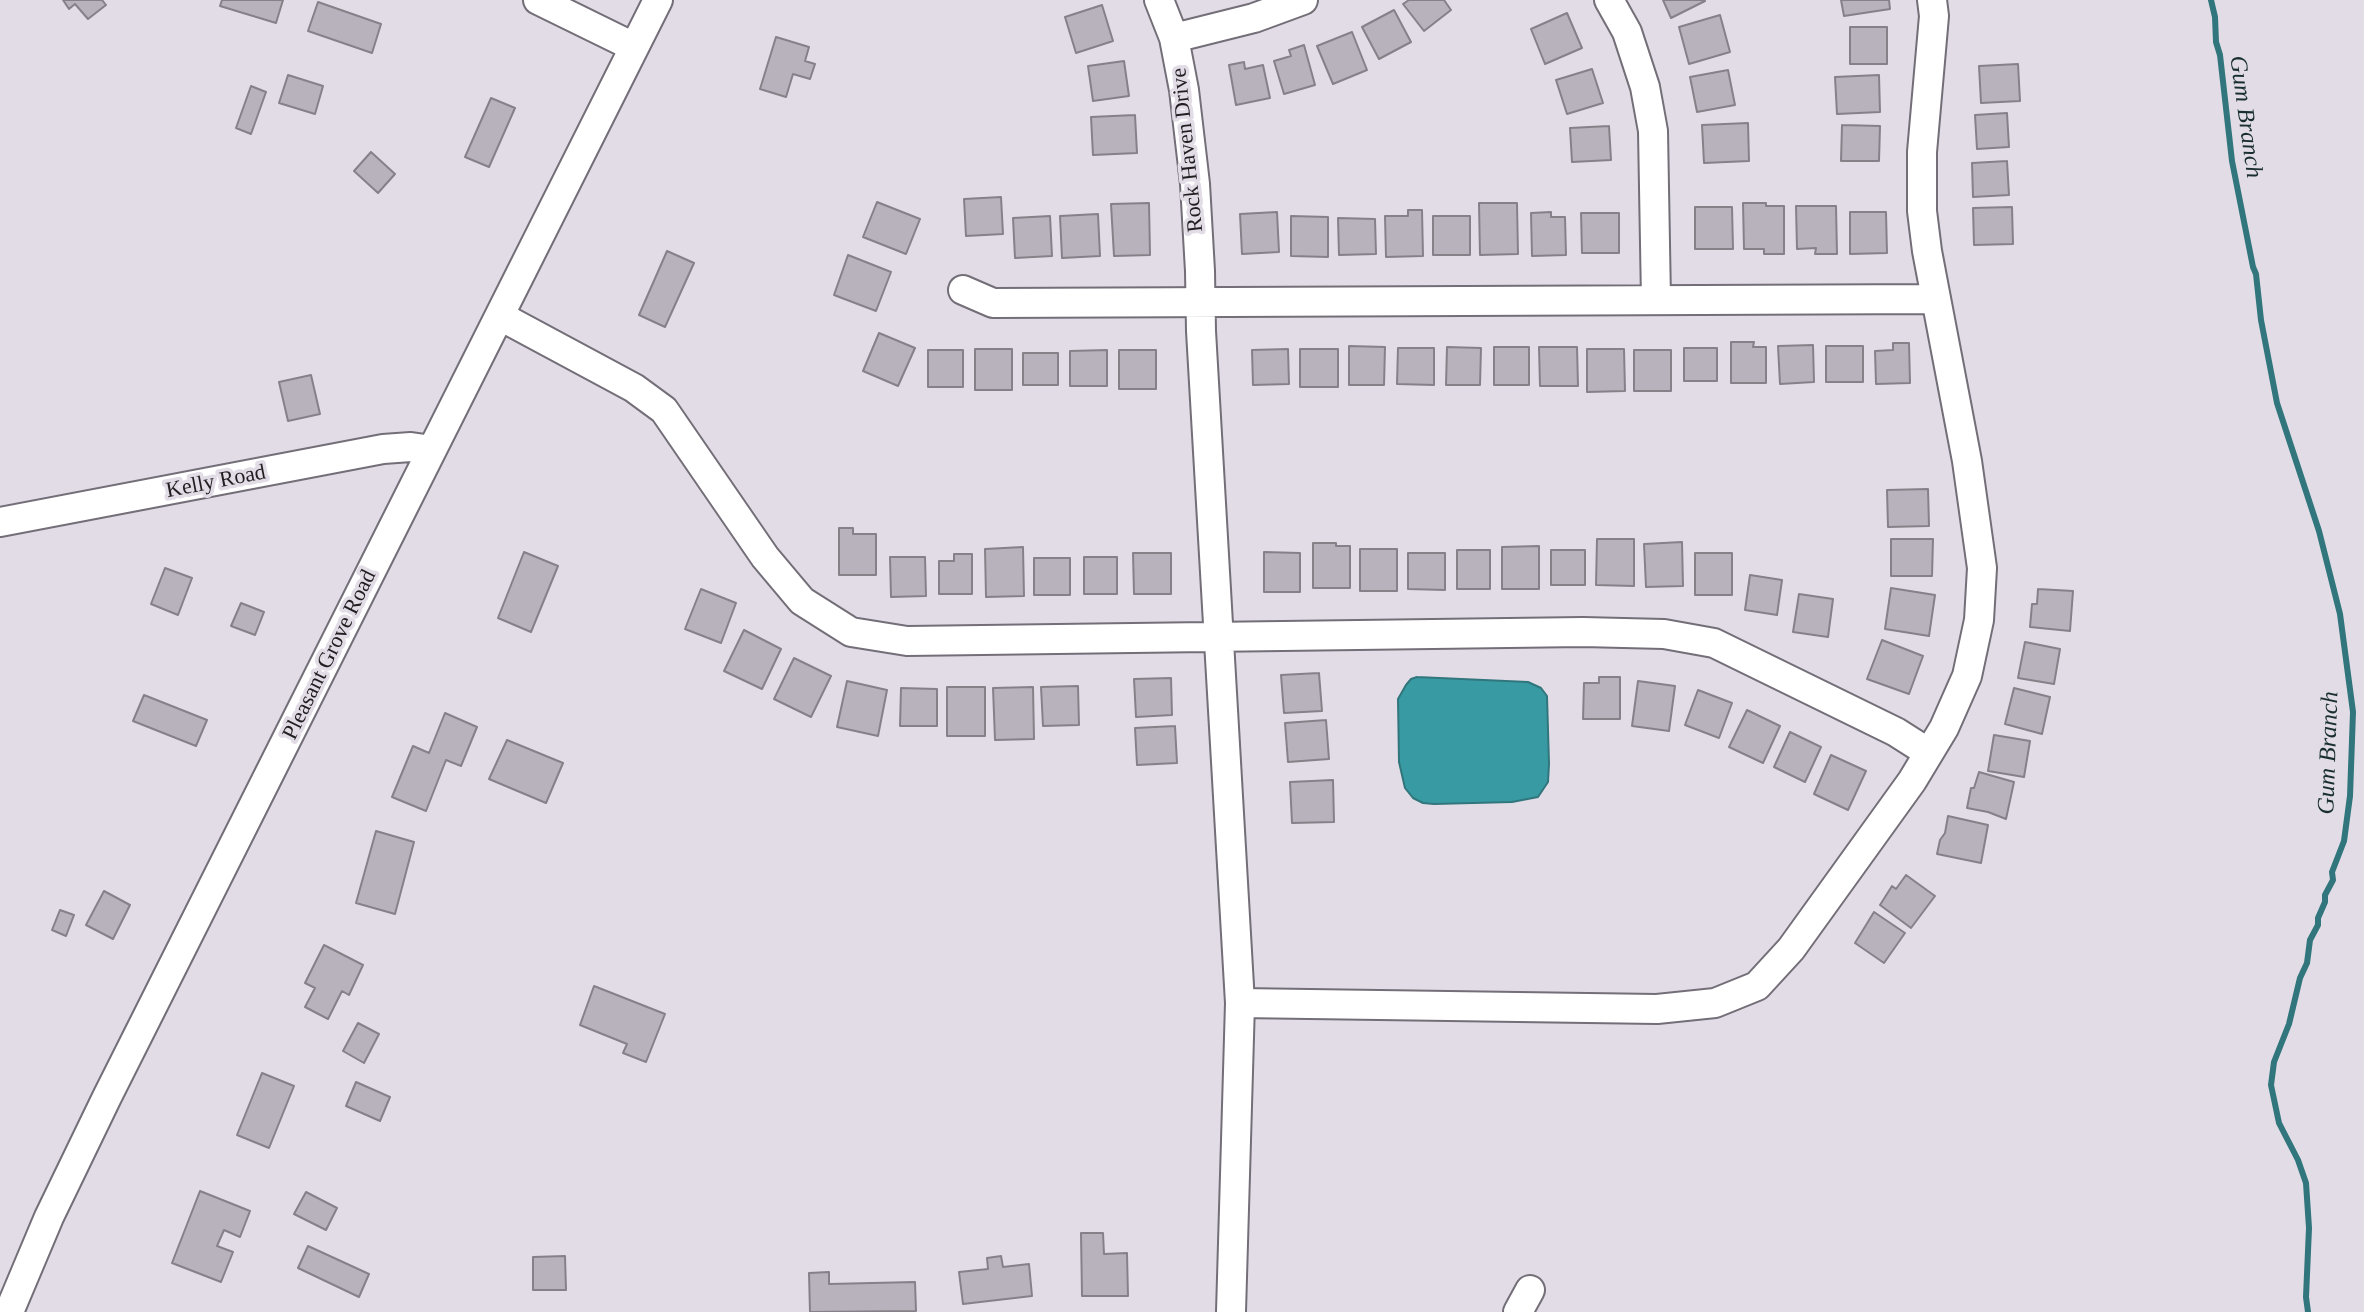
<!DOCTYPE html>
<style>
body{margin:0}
canvas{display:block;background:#e2dce6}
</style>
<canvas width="2364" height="1312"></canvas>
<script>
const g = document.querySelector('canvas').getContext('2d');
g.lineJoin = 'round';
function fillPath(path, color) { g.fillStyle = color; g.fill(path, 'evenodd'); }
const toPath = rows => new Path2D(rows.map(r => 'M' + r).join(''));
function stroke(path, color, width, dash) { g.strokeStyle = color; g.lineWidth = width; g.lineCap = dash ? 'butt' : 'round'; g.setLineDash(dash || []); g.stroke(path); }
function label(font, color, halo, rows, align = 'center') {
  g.font = font + ' Georgia,serif'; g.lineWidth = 7; g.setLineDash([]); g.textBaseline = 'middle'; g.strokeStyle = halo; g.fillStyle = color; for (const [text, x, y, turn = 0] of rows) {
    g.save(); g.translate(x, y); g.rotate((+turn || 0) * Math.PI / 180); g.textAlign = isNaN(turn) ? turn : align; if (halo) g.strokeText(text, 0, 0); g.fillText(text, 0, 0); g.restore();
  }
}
const water = toPath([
 [1417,677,1528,682,1541,688,1547,696,1549,764,1548,782,1538,797,1512,802,1434,804,1423,803,1413,798,1405,788,1399,762,1398,699,1406,685,1411,679,1417,677]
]);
const stream = toPath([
 [2211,0,2215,17,2216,42,2220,55,2232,161,2253,267,2256,274,2261,320,2277,403,2319,531,2340,614,2353,712,2350,796,2344,841,2332,872,2333,880,2325,895,2325,902,2318,918,2318,925,2310,940,2307,963,2300,978,2289,1024,2274,1062,2271,1085,2279,1123,2298,1160,2306,1183,2309,1228,2306,1297,2308,1312]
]);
const building = toPath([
 [63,0,102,0,106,5,88,19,75,4,69,9,63,0],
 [222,0,283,0,276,23,220,6,222,0],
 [1409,0,1444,0,1451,10,1424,31,1403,4,1409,0],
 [1663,0,1704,0,1705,1,1671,18,1663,0],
 [1841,0,1889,0,1890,9,1844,16,1841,0],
 [318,2,381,24,372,53,308,31,318,2],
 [1102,5,1113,41,1076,53,1065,17,1102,5],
 [1394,10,1411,42,1379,59,1362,27,1394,10],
 [1567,13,1582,48,1545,64,1531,29,1567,13],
 [1720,15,1730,52,1689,64,1679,27,1720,15],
 [1850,27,1887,27,1887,64,1850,64,1850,27],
 [1352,32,1367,70,1333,84,1317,46,1352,32],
 [776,37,809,47,805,61,815,64,810,79,793,74,786,97,760,89,776,37],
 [1304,45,1315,85,1284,94,1274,61,1291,56,1289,50,1304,45],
 [1124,61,1129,96,1093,101,1088,66,1124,61],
 [1244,62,1245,69,1263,65,1270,98,1236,105,1229,65,1244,62],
 [2018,64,2020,101,1981,103,1979,66,2018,64],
 [1592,69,1603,103,1567,114,1556,80,1592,69],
 [1728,70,1735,105,1697,112,1690,77,1728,70],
 [288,75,323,86,315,114,279,103,288,75],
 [1879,75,1880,112,1837,114,1835,77,1879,75],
 [251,86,266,92,251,134,236,128,251,86],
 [491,98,515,108,489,167,465,157,491,98],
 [2007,113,2009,147,1977,149,1975,115,2007,113],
 [1135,115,1137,153,1093,155,1091,117,1135,115],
 [1748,123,1749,161,1704,163,1702,125,1748,123],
 [1842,125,1880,126,1879,161,1841,161,1842,125],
 [1609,126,1611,160,1572,162,1570,128,1609,126],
 [371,152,395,174,378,193,354,171,371,152],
 [2007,161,2009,195,1973,197,1972,163,2007,161],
 [1001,197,1003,234,966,236,964,199,1001,197],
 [877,202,920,219,906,254,863,237,877,202],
 [1149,203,1150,255,1114,256,1111,204,1149,203],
 [1479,203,1517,203,1518,254,1480,255,1479,203],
 [1743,203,1766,203,1766,206,1784,206,1784,254,1764,254,1764,249,1744,249,1743,203],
 [1796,206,1836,206,1837,254,1815,254,1816,248,1797,249,1796,206],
 [1695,207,1732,207,1733,249,1695,249,1695,207],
 [2012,207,2013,244,1974,245,1973,208,2012,207],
 [1408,210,1422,210,1423,256,1386,257,1385,216,1408,216,1408,210],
 [1277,212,1279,252,1242,254,1240,214,1277,212],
 [1551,212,1551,217,1565,217,1566,255,1532,256,1531,213,1551,212],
 [1850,212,1886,212,1887,253,1850,254,1850,212],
 [1581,213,1619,213,1619,253,1582,253,1581,213],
 [1098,214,1100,256,1062,258,1060,216,1098,214],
 [1050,216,1052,256,1015,258,1013,218,1050,216],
 [1291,216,1328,217,1328,257,1291,256,1291,216],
 [1433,216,1470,216,1470,255,1433,255,1433,216],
 [1338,218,1375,219,1376,254,1339,255,1338,218],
 [667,251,694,263,665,327,639,315,667,251],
 [848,255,891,272,876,311,834,295,848,255],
 [879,333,915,348,898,386,863,371,879,333],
 [1731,342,1754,342,1753,347,1766,347,1766,383,1731,383,1731,342],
 [1893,343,1909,343,1910,383,1876,384,1875,351,1893,350,1893,343],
 [1813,345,1814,382,1780,384,1778,346,1813,345],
 [1349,346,1385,347,1384,385,1349,385,1349,346],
 [1826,346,1863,346,1863,382,1826,382,1826,346],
 [1447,347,1481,348,1480,385,1446,385,1447,347],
 [1494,347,1529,347,1529,385,1494,385,1494,347],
 [1539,347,1577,347,1578,386,1540,386,1539,347],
 [1398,348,1434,348,1434,385,1397,384,1398,348],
 [1684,348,1717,348,1717,381,1684,381,1684,348],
 [975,349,1012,349,1012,390,975,390,975,349],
 [1288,349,1289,384,1253,385,1252,350,1288,349],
 [1300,349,1338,349,1338,387,1300,387,1300,349],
 [1587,349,1624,349,1625,391,1587,392,1587,349],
 [928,350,963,350,963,387,928,387,928,350],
 [1107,350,1107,386,1070,386,1070,351,1107,350],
 [1119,350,1156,350,1156,389,1119,389,1119,350],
 [1634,350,1671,350,1671,391,1634,391,1634,350],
 [1023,353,1058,353,1058,385,1023,385,1023,353],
 [311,375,320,414,288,421,279,382,311,375],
 [1928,489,1929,526,1888,527,1887,490,1928,489],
 [839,528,853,528,853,534,876,534,876,575,839,575,839,528],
 [1597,539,1634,539,1634,586,1596,585,1597,539],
 [1891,539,1933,539,1932,576,1891,576,1891,539],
 [1682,542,1683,586,1646,587,1644,544,1682,542],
 [1313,543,1336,543,1336,546,1350,546,1350,588,1313,588,1313,543],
 [1539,546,1539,589,1502,589,1502,547,1539,546],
 [1023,547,1024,596,986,597,985,549,1023,547],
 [1360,549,1397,549,1397,591,1360,591,1360,549],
 [1457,550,1490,550,1490,589,1457,589,1457,550],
 [1551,550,1585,550,1585,585,1551,585,1551,550],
 [524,552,558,566,531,632,498,618,524,552],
 [1264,552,1300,553,1300,592,1264,592,1264,552],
 [1133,553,1171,553,1171,594,1134,594,1133,553],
 [1408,553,1445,553,1445,590,1408,589,1408,553],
 [1695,553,1732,553,1732,595,1695,595,1695,553],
 [954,554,972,554,972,594,939,594,939,561,954,561,954,554],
 [890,557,925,557,926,596,891,597,890,557],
 [1084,557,1117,557,1117,594,1084,594,1084,557],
 [1034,558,1070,558,1070,595,1034,595,1034,558],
 [165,568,192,578,178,615,151,604,165,568],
 [1750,575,1782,580,1777,615,1745,610,1750,575],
 [1891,588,1935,595,1929,636,1885,629,1891,588],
 [701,589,736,603,721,643,685,629,701,589],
 [2038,589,2073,591,2070,631,2030,627,2032,604,2037,604,2038,589],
 [1799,594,1833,599,1828,637,1793,632,1799,594],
 [241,603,264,612,255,635,231,626,241,603],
 [744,630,781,649,762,689,724,671,744,630],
 [1882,640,1923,656,1909,694,1867,679,1882,640],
 [2025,642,2060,649,2054,684,2018,678,2025,642],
 [794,658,831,676,811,717,774,699,794,658],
 [1319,673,1322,711,1284,713,1281,675,1319,673],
 [1599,677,1620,677,1620,719,1583,719,1584,683,1599,683,1599,677],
 [1171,678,1172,715,1136,717,1134,679,1171,678],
 [847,681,887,690,878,736,837,727,847,681],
 [1638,681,1675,686,1669,731,1632,726,1638,681],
 [1078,686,1079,725,1043,726,1041,687,1078,686],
 [947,687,985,687,985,736,947,736,947,687],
 [1033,687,1034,739,995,740,993,688,1033,687],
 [901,688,937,689,937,726,900,726,901,688],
 [2014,688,2050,697,2042,734,2005,724,2014,688],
 [1698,690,1732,703,1719,738,1685,725,1698,690],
 [144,695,207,720,196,746,133,721,144,695],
 [1747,710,1780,726,1763,763,1729,747,1747,710],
 [445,713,477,727,461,766,446,760,426,811,392,797,413,746,429,753,445,713],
 [1326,720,1329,759,1288,762,1285,723,1326,720],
 [1175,726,1177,763,1137,765,1135,728,1175,726],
 [1790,732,1821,747,1805,782,1774,767,1790,732],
 [1994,735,2030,741,2024,777,1988,771,1994,735],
 [507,740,563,763,546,803,489,779,507,740],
 [1831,755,1866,771,1848,810,1814,794,1831,755],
 [1979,772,2014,782,2006,819,1988,812,1967,808,1971,788,1974,788,1979,772],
 [1333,780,1334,822,1292,823,1290,782,1333,780],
 [1948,816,1988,825,1981,863,1937,854,1940,840,1945,833,1948,816],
 [376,831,414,842,395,914,356,903,376,831],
 [1906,875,1935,896,1911,928,1880,905,1892,886,1896,889,1906,875],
 [104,891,130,905,113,939,86,925,104,891],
 [60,910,74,915,66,936,52,930,60,910],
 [1874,912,1905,933,1884,963,1855,943,1874,912],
 [324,945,363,965,349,995,342,991,328,1019,305,1007,315,988,305,983,324,945],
 [594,986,665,1014,646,1062,623,1053,627,1044,580,1025,594,986],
 [358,1023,379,1034,364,1063,343,1051,358,1023],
 [262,1073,294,1086,269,1148,237,1135,262,1073],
 [356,1082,390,1097,380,1121,346,1106,356,1082],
 [200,1191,250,1211,240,1237,224,1230,217,1246,233,1252,221,1282,172,1263,200,1191],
 [306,1192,337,1208,326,1230,294,1214,306,1192],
 [1081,1233,1103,1233,1104,1254,1127,1253,1128,1296,1082,1296,1081,1233],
 [308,1246,369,1274,359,1297,298,1268,308,1246],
 [565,1256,566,1290,533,1290,533,1257,565,1256],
 [1001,1256,1003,1267,1029,1264,1032,1296,963,1304,959,1272,988,1269,987,1258,1001,1256],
 [829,1272,829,1284,915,1282,916,1311,810,1312,809,1273,829,1272]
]);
const minor = toPath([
 [538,0,634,47],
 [1159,0,1174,38,1184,90,1195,184,1200,271,1201,331,1240,1003,1231,1312],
 [1609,0,1627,32,1645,87,1653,131,1656,300],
 [1174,38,1254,18,1303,0],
 [963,290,993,303,1936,299],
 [500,316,634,388,664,410,765,557,802,601,851,632,907,641,1583,632,1664,634,1714,643,1896,732,1929,753],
 [0,522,383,449,411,447,432,450],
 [1240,1003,1657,1009,1715,1003,1757,986,1791,949,1912,781,1944,728,1967,676,1979,620,1982,568,1967,461,1927,251,1922,211,1922,152,1934,16,1932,0],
 [9,1312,49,1217,107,1097,658,0],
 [1518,1312,1530,1290]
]);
const streetNames = [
 ["Rock Haven Drive",1188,150,-96],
 ["Kelly Road",216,482,-11],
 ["Pleasant Grove Road",330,655,-64]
];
const waterNames = [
 ["Gum Branch",2245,117,82],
 ["Gum Branch",2329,753,-88]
];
fillPath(water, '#389ba3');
stroke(water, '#31767c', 2);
stroke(stream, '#31767c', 6);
fillPath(building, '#b8b2bc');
stroke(building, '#868189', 2);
stroke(minor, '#736e77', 32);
stroke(minor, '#fff', 28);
label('22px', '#201e21', '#e2dce6', streetNames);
label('italic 24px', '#182e30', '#e2dce6', waterNames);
</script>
